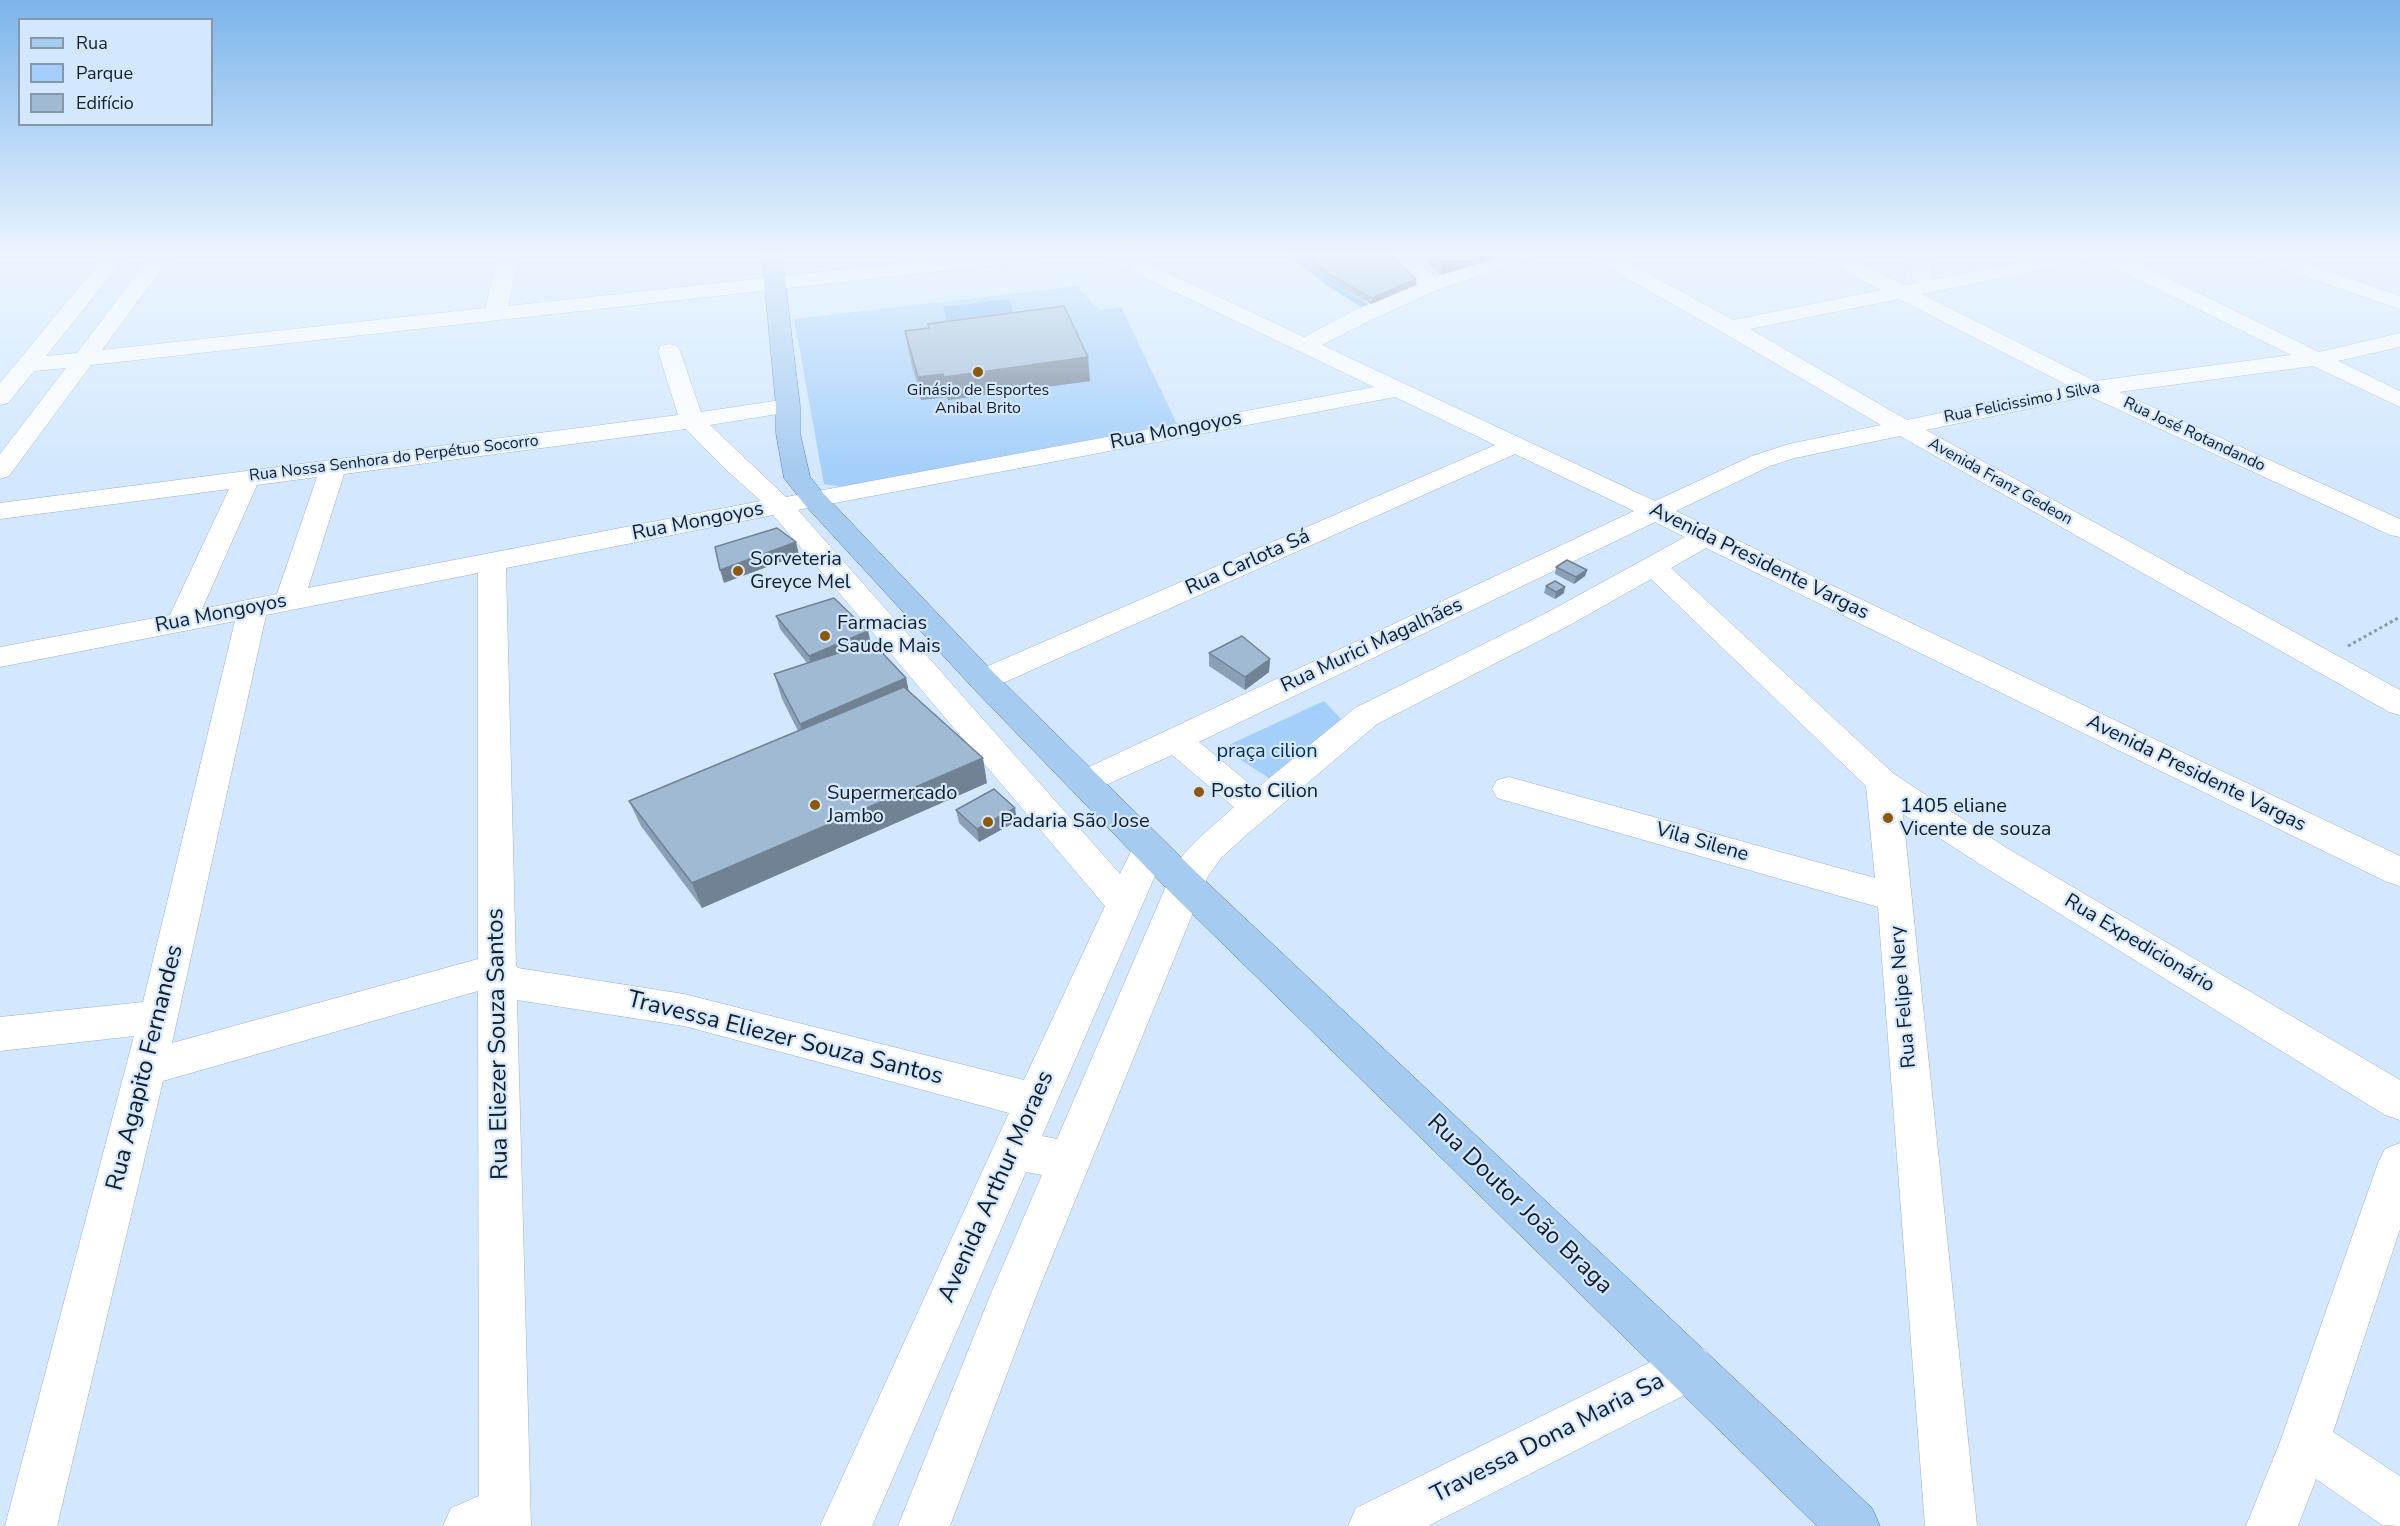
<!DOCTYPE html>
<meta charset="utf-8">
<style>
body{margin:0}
#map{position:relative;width:2400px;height:1526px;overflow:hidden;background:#d3e8fe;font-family:"Nunito Sans",sans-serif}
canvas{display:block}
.legend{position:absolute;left:18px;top:18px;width:195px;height:108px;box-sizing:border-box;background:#d3e8fe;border:2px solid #8697a8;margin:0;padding:8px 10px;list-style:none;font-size:18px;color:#131d26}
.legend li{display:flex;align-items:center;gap:12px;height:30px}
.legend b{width:30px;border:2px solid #8697a8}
</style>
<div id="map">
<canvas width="2400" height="1526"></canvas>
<ul class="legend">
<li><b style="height:8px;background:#a6cbf0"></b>Rua</li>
<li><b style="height:16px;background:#a4cffa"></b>Parque</li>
<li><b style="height:16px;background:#a1bad4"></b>Edifício</li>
</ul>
</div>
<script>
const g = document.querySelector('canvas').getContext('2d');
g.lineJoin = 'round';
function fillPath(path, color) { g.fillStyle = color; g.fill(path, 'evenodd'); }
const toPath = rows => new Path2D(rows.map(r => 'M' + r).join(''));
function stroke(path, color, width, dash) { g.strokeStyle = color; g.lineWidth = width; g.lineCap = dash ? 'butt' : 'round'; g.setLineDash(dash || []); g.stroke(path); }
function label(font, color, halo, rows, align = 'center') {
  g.font = font + ' "Nunito Sans",sans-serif'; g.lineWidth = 4.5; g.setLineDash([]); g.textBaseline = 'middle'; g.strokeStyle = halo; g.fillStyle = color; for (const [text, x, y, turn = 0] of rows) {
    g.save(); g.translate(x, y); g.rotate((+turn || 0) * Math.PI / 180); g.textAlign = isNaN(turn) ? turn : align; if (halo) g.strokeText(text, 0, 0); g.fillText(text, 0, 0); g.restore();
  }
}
const green = toPath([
 [1077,286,1099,310,1121,307,1177,424,842,487,824,484,794,319],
 [1324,701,1344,722,1269,778,1222,748]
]);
const water = toPath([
 [1009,299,1014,314,947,321,943,307]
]);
const stream = toPath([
 [1295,256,1327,282,1367,307]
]);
const path = toPath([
 [2348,646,2400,617]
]);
const minor = toPath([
 [105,256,126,256,46,356,77,353,150,256,171,256,102,350,485,308,499,256,519,256,508,306,965,256,1034,256,1031,260,1024,262,91,365,9,476,0,479,0,454,66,368,34,371,8,403,0,405,0,383,105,256],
 [1105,256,1132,256,1304,337,1355,310,1418,284,1388,256,1411,256,1435,277,1499,256,1531,256,1528,260,1439,289,1371,320,1322,345,1655,501,1752,456,1789,444,1881,425,1722,332,1594,260,1591,256,1617,256,1733,320,1881,290,1822,260,1819,256,1846,256,1904,285,1917,283,1912,278,1911,256,1931,256,1931,280,2049,256,2091,256,2088,260,2081,262,1922,294,2095,381,2291,355,2099,260,2096,256,2123,256,2319,352,2400,333,2400,347,2338,361,2400,391,2400,407,2313,366,2119,392,2400,519,2400,537,2390,535,2089,396,1926,430,2400,690,2400,715,2389,712,1900,436,1795,458,1770,466,1676,511,2400,856,2400,886,2387,882,1706,548,1671,568,1894,774,2005,847,2400,1080,2400,1120,2385,1115,1981,865,1903,814,1977,1526,1925,1526,1878,907,1497,798,1492,789,1497,780,1509,777,1875,878,1866,786,1651,579,1570,625,1377,724,1244,837,1222,857,1208,876,1038,1291,950,1526,898,1526,992,1291,1042,1175,1026,1172,872,1526,820,1526,1009,1113,684,1026,517,1000,531,1526,443,1526,451,1508,479,1496,478,991,163,1081,57,1526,5,1526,134,1036,0,1051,0,1017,143,1002,235,621,0,667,0,647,170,615,229,489,0,519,0,503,678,415,658,351,661,346,669,344,677,346,680,351,701,412,788,399,796,401,800,406,796,411,710,425,786,497,1374,387,1108,260,1105,256],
 [1899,299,2069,386,1907,420,1750,329,1899,299],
 [1395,397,1495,445,972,673,968,680,972,687,983,690,994,687,1515,454,1634,511,1074,774,1069,782,1074,790,1086,794,1172,755,1234,807,1198,839,1182,856,1167,884,1057,1139,1042,1136,1167,848,1161,839,1149,835,1137,839,1120,874,798,510,1395,397],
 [686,429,724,468,761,501,308,588,344,474,686,429],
 [317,477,277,594,202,609,257,485,317,477],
 [773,515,1105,906,1024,1080,684,994,518,968,516,966,506,568,773,515],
 [1655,522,1685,537,1550,611,1355,708,1256,789,1199,742,1655,522],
 [478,573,478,959,172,1043,266,615,478,573],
 [2254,256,2285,256,2400,296,2400,309,2257,260,2254,256],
 [2400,1143,2400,1229,2333,1432,2400,1476,2400,1526,2382,1525,2316,1479,2298,1526,2246,1526,2280,1442,2378,1163,2385,1149,2400,1143],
 [1689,1343,1706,1350,1713,1367,1706,1384,1428,1526,1348,1526,1356,1508,1689,1343]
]);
const major = toPath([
 [762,256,782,256,800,406,800,433,810,477,823,493,994,673,1198,874,1872,1508,1880,1526,1817,1526,1172,894,972,687,805,505,784,478,776,433,776,406,762,256]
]);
const wall = toPath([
 [1301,256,1392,256,1416,279,1416,285,1371,304,1331,282],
 [1420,256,1501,256,1441,275],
 [928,324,1090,381,948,400,947,397,921,400,909,354,905,331,928,328],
 [1556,567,1587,570,1585,576,1574,584,1555,574],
 [1546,586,1564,593,1555,599,1544,593],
 [776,616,870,642,906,678,909,692,987,783,702,908,641,826,629,801,798,731,782,699,774,674,807,663,780,629],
 [1209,653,1270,659,1269,672,1245,690,1209,666],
 [956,810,1017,821,979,842,959,823]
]);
const shadedWall = toPath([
 [1449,256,1501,256,1441,275,1443,258],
 [1416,279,1416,285,1371,304,1372,298],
 [1088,357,1090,381,948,400,944,377],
 [943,374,947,397,921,400,918,377],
 [796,542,799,555,724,583,720,570],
 [1587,570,1585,576,1574,584,1576,577],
 [1565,587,1564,593,1555,599,1556,592],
 [868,631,871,643,812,669,809,656],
 [1270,659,1269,672,1245,690,1245,677],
 [906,678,911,703,807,750,800,724],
 [983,758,987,783,702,908,692,883],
 [1015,808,1017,821,979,842,977,829]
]);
const building = toPath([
 [1308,256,1392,256,1416,279,1372,298,1332,276,1308,256],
 [1064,306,1088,357,944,377,943,374,918,377,905,331,929,328,928,324,1064,306],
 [777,528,796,542,720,570,715,547,777,528],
 [1567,560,1587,570,1576,577,1556,567,1567,560],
 [1555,581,1565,587,1556,592,1546,586,1555,581],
 [834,598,868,631,809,656,776,616,834,598],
 [1242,636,1270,659,1245,677,1209,653,1242,636],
 [872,642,906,678,800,724,774,674,872,642],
 [904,687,983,758,692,883,629,801,904,687],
 [994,789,1015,808,977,829,956,810,994,789]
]);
const markers = [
 [978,372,6,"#8d5908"],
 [738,571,6,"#8d5908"],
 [825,636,6,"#8d5908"],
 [1199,792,6,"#8d5908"],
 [815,805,6,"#8d5908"],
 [1888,818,6,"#8d5908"],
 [988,822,6,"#8d5908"]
];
const farPoinames = [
 ["Ginásio de Esportes",978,391],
 ["Anibal Brito",978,409]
];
const farStreetnames = [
 ["Rua Felicissimo J Silva",2022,403,-11],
 ["Rua José Rotandando",2194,435,25],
 ["Rua Nossa Senhora do Perpétuo Socorro",394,459,-7],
 ["Avenida Franz Gedeon",2000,482,29]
];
const streetNames = [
 ["Rua Mongoyos",1176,431,-11],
 ["Rua Mongoyos",698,522,-11],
 ["Avenida Presidente Vargas",1759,562,26],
 ["Rua Carlota Sá",1248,563,-24],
 ["Rua Mongoyos",221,614,-11],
 ["Rua Murici Magalhães",1372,646,-25],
 ["Avenida Presidente Vargas",2196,774,26],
 ["Vila Silene",1702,843,16],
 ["Rua Expedicionário",2139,944,31],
 ["Rua Felipe Nery",1904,997,-95]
];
const poiNames = [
 ["Sorveteria",750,560],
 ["Greyce Mel",750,583],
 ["Farmacias",837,624],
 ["Saude Mais",837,647],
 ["Posto Cilion",1211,792],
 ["Supermercado",827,794],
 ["Jambo",827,817],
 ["1405 eliane",1900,807],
 ["Vicente de souza",1900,830],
 ["Padaria São Jose",1000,822]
];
const parkNames = [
 ["praça cilion",1267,752]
];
const nearStreetnames = [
 ["Travessa Eliezer Souza Santos",785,1039,14],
 ["Rua Eliezer Souza Santos",499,1044,-91],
 ["Rua Agapito Fernandes",146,1068,-76],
 ["Avenida Arthur Moraes",997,1187,-66],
 ["Rua Doutor João Braga",1519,1205,44],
 ["Travessa Dona Maria Sa",1548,1439,-27]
];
fillPath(green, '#a4cffa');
fillPath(water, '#77b3ef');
stroke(stream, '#77b3ef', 6);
stroke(minor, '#98b1cb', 1);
stroke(major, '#4c77a3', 1);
stroke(path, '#8798a8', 3, [3, 3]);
fillPath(minor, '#fff');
fillPath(major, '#a6cbf0');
fillPath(wall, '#8aa0b6');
fillPath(shadedWall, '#718294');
fillPath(building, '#a1bad4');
stroke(building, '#718294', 1.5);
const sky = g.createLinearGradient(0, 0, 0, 470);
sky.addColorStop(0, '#7bb4eb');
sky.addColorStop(0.54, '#ebf5ff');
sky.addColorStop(1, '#ebf5ff00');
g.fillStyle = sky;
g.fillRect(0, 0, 2400, 470);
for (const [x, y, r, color] of markers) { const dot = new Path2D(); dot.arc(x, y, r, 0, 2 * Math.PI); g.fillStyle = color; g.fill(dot); stroke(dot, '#d3e8fe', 2); }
label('16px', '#131d26', '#d3e8fe', farPoinames);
label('16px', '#131d26', '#d3e8fe', farStreetnames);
label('20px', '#131d26', '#d3e8fe', streetNames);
label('20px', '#131d26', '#d3e8fe', poiNames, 'left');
label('20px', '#012f55', '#d3e8fe', parkNames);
label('24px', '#131d26', '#d3e8fe', nearStreetnames);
</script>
